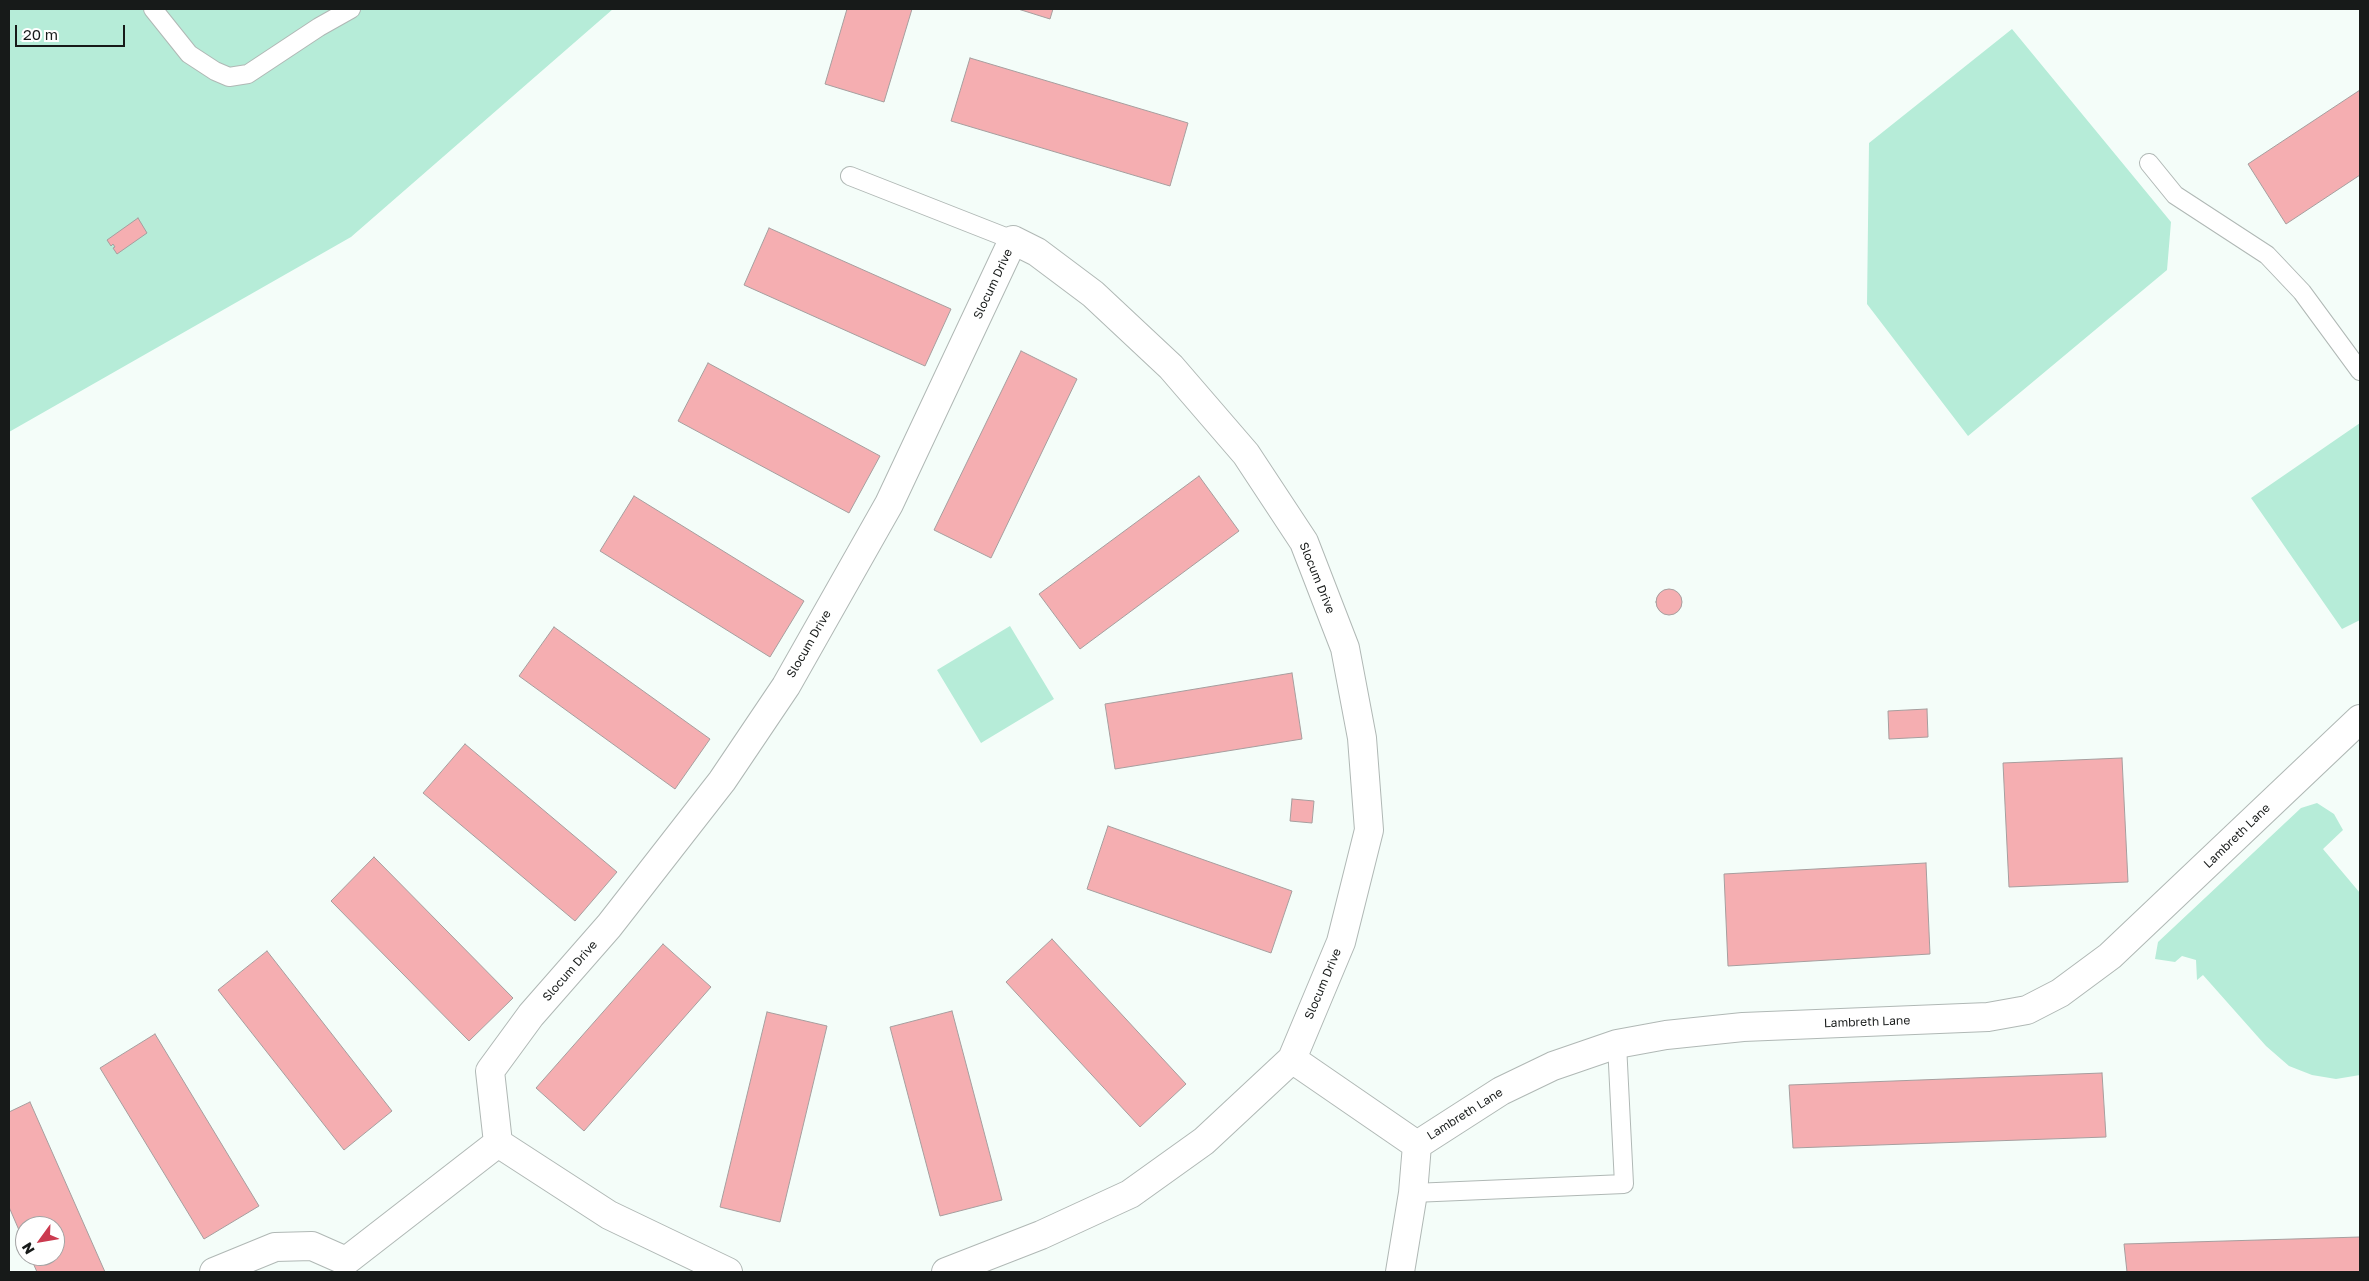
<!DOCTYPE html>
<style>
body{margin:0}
#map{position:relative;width:2369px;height:1281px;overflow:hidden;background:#f4fdf9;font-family:"Golos Text",sans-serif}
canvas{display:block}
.frame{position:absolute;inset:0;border:10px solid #171a19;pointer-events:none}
.north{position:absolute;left:15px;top:1216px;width:50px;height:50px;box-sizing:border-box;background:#fff;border:1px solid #a2a3a3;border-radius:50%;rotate:238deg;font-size:14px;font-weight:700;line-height:20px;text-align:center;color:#171a19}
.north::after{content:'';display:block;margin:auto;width:18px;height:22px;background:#cb3a4f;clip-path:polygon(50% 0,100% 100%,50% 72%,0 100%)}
.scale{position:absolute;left:15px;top:25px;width:110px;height:22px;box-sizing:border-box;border:2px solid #171a19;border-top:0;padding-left:6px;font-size:15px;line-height:18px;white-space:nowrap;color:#171a19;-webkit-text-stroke:4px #fff;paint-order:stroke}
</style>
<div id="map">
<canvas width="2369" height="1281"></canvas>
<div class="frame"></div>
<div class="north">N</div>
<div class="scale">20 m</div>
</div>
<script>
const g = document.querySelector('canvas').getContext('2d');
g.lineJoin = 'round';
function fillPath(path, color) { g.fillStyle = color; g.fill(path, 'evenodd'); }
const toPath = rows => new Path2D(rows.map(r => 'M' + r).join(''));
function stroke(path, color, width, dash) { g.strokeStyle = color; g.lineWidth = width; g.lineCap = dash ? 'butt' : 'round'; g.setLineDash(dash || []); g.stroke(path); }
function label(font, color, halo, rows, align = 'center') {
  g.font = font + ' "Golos Text",sans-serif'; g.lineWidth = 5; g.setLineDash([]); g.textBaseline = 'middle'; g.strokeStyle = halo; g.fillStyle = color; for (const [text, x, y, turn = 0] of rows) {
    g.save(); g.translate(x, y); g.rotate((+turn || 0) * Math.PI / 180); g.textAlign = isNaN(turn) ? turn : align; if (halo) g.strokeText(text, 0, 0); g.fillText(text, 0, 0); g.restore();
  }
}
const green = toPath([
 [9,9,613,9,351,237,9,432],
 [2012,29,2171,222,2167,270,1968,436,1867,304,1869,143],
 [2360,423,2360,620,2342,629,2251,498],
 [1010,626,1054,699,981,743,937,670],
 [2317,803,2334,814,2343,830,2323,849,2360,893,2360,1075,2336,1079,2312,1075,2289,1066,2266,1046,2203,975,2197,980,2196,960,2182,956,2175,962,2155,959,2158,942,2301,808]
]);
const building = toPath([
 [847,9,912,9,884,102,825,84,847,9],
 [1018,9,1053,9,1050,19,1018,9],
 [970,58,1188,123,1170,186,951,121,970,58],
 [2360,90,2360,175,2286,224,2248,164,2360,90],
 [138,218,147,233,117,254,113,248,115,247,113,244,111,246,107,240,138,218],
 [769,228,951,309,925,366,744,285,769,228],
 [1021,351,1077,379,991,558,934,530,1021,351],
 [708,363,880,456,849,513,678,421,708,363],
 [1199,476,1239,531,1080,649,1039,594,1199,476],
 [634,496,804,601,770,657,600,551,634,496],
 '1656 602a13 13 0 1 1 26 0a13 13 0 1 1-26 0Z',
 [554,627,710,739,675,789,519,676,554,627],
 [1292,673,1302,739,1115,769,1105,704,1292,673],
 [1927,709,1928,737,1889,739,1888,711,1927,709],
 [465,744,617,872,575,921,423,793,465,744],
 [2122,758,2128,882,2009,887,2003,763,2122,758],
 [1292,799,1314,801,1312,823,1290,821,1292,799],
 [1108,826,1292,891,1271,953,1087,889,1108,826],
 [374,857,513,998,469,1041,331,901,374,857],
 [1926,863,1930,954,1728,966,1724,874,1926,863],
 [1052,939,1186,1084,1140,1127,1006,982,1052,939],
 [663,944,711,987,584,1131,536,1088,663,944],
 [267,951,392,1111,344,1150,218,990,267,951],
 [952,1011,1002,1200,940,1216,890,1027,952,1011],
 [767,1012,827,1026,780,1222,720,1207,767,1012],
 [155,1034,259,1206,204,1239,100,1068,155,1034],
 [2102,1073,2106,1137,1793,1148,1789,1085,2102,1073],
 [30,1102,105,1272,37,1272,30,1256,55,1256,55,1226,25,1226,25,1244,9,1207,9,1112,30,1102],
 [2360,1237,2360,1272,2127,1272,2124,1244,2360,1237]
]);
const service = toPath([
 [153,9,189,54,215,71,229,77,248,74,319,27,351,9],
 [2149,163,2175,195,2267,255,2302,292,2360,371],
 [850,176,1013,240],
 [1413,1193,1624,1184,1617,1044]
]);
const minor = toPath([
 [1292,1059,1417,1145],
 [498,1143,609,1215,728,1272],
 [1417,1145,1501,1091,1553,1066,1617,1044,1666,1035,1743,1027,1988,1017,2027,1010,2060,993,2110,956,2360,719],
 [214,1272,275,1247,312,1246,346,1261,498,1143,490,1071,531,1015,609,926,722,781,786,686,889,504,1013,240,1037,252,1093,294,1171,367,1246,454,1304,542,1345,648,1362,738,1369,830,1341,942,1292,1059,1204,1141,1130,1194,1041,1235,946,1272],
 [1400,1272,1413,1193,1417,1145]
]);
const streetNames = [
 ["Slocum Drive",993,284,-65],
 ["Slocum Drive",1317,578,68],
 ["Slocum Drive",809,644,-60],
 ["Lambreth Lane",2237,836,-44],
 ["Slocum Drive",570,971,-49],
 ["Slocum Drive",1323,984,-67],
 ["Lambreth Lane",1867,1022,-2],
 ["Lambreth Lane",1465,1114,-32]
];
fillPath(green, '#b6ecd8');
fillPath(building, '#f5aeb1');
stroke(building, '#a69e9e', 1);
stroke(service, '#b0b8b5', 20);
stroke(minor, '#b0b8b5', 30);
stroke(service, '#fff', 18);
stroke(minor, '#fff', 28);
label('12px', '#171a19', '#fff', streetNames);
</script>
